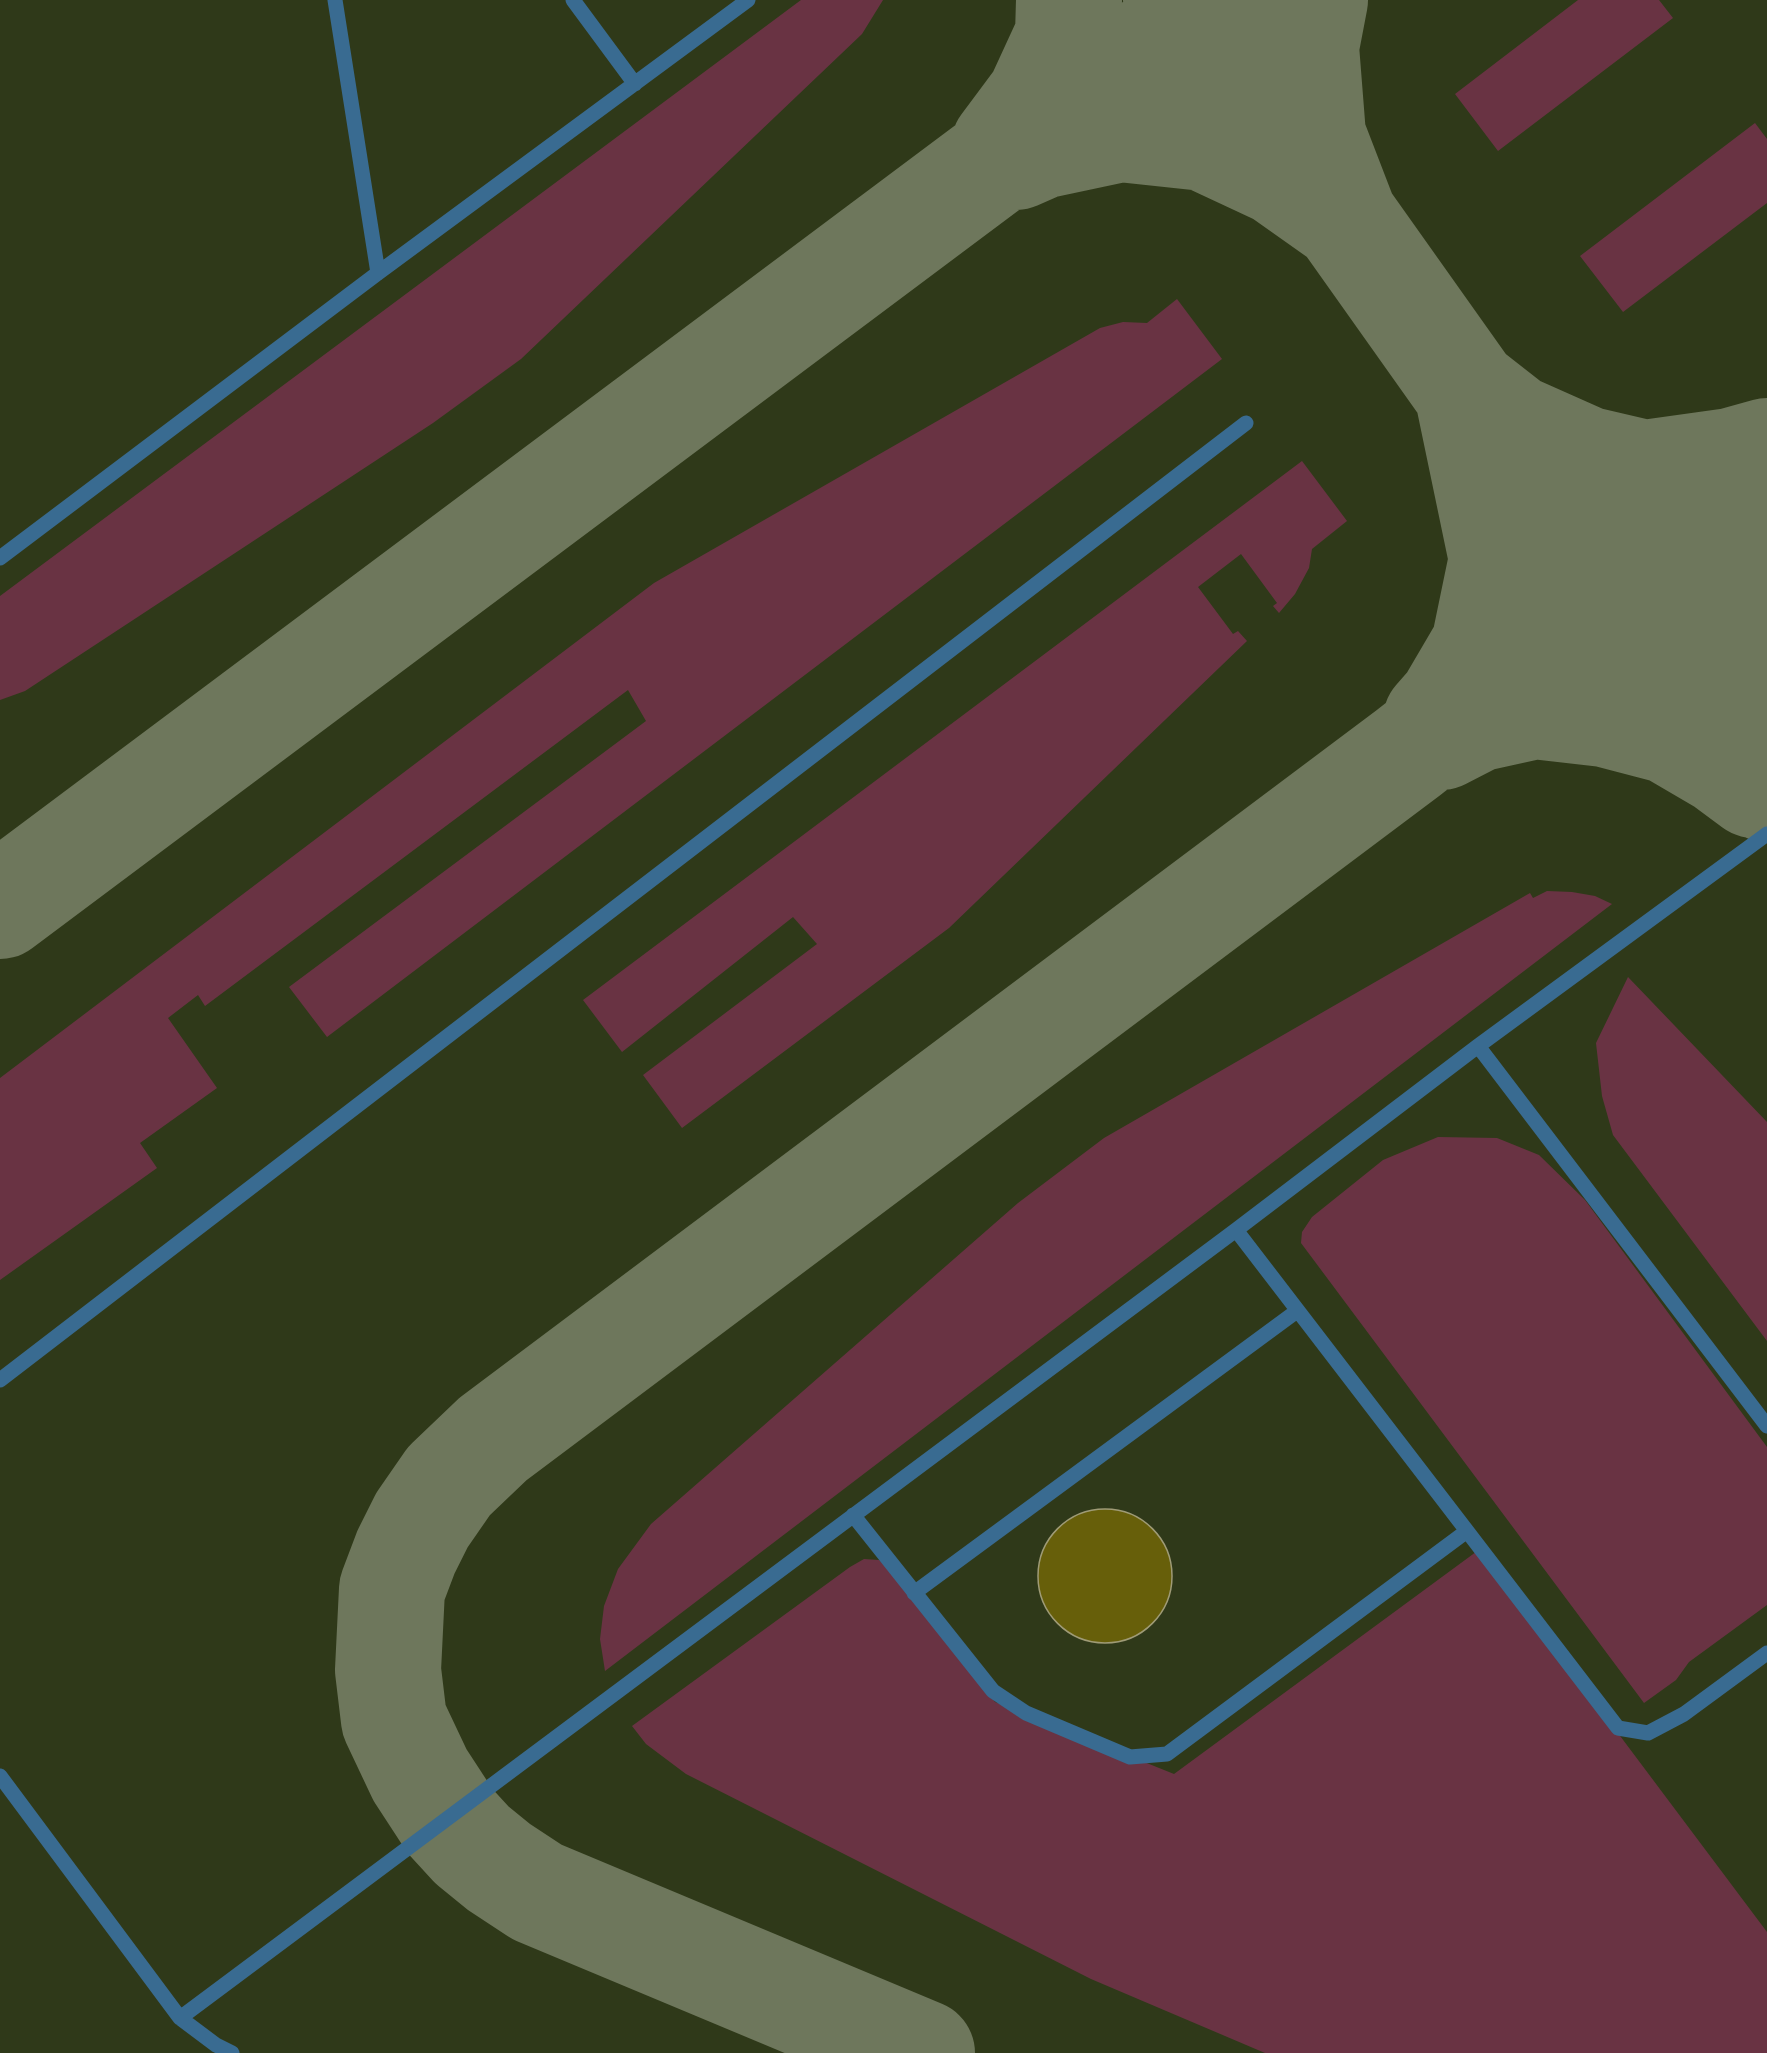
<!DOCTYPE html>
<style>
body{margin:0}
canvas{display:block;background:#2f3919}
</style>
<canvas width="1767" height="2053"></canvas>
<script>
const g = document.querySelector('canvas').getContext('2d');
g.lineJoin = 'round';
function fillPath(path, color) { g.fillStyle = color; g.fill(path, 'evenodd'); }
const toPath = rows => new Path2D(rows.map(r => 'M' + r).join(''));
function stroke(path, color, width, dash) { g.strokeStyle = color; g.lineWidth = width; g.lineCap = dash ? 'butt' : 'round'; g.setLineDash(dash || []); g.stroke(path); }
const green = toPath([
 [801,0,883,0,862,34,521,359,433,423,25,691,0,700,0,596],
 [1578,0,1659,0,1673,18,1498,151,1455,94],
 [1755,123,1767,139,1767,203,1623,312,1580,256],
 [1177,299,1222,359,327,1037,289,987,646,721,628,690,205,1006,198,995,168,1018,217,1088,140,1143,157,1168,0,1280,0,1078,654,583,1100,328,1123,322,1147,323],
 [1302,461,1347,521,1312,549,1309,568,1295,594,1279,613,1273,606,1277,603,1241,554,1198,587,1233,634,1238,631,1247,641,949,928,682,1128,643,1075,817,944,793,917,622,1052,583,1000],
 [1547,891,1572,892,1595,896,1612,904,605,1671,600,1639,604,1606,618,1569,651,1524,1018,1203,1104,1138,1530,893,1533,898],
 [1628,977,1767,1122,1767,1341,1613,1135,1602,1096,1596,1043],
 [1438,1137,1497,1138,1539,1155,1585,1200,1767,1447,1767,1605,1689,1662,1676,1680,1644,1703,1301,1243,1302,1232,1312,1217,1383,1160],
 [1480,1549,1767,1932,1767,2053,1265,2053,1091,1979,686,1774,646,1744,632,1726,850,1567,864,1559,879,1560,891,1570,995,1702,1174,1774]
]);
const taxiway = toPath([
 [1176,0,1345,219,1467,391,1620,587,1767,789],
 [1004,146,1039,99,1068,36,1069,0],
 [1016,157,1041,146,1121,129,1205,138,1280,173,1345,219,1313,136,1306,47,1315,0],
 [1436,720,1450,704,1484,646,1502,559,1467,391,1513,427,1585,459,1645,473,1731,461,1767,451],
 [1441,737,1476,719,1535,706,1605,714,1670,731,1723,762,1754,785],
 [1764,774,1750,743,1741,649,1752,551,1767,521],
 [0,906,984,170,1215,0],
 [922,2053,537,1892,499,1867,472,1845,450,1821,420,1775,394,1720,388,1670,392,1589,406,1552,422,1520,449,1481,493,1439,1408,753,1620,587,1767,477]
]);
const building = toPath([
 '1038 1576a67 67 0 1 1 134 0a67 67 0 1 1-134 0Z'
]);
const service = toPath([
 [335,0,378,273],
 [573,0,635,84],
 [0,558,378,273,748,0],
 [1478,1046,1767,1426],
 [0,1380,1246,423],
 [853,1515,993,1691,1026,1713,1130,1757,1167,1754,1467,1531,1236,1230],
 [1467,1531,1618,1728,1648,1733,1684,1714,1767,1653],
 [914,1593,1297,1311],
 [0,1776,180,2018,216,2045,232,2053],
 [180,2018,1236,1230,1478,1046,1767,834]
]);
fillPath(green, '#693343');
stroke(taxiway, '#6e775c', 106);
fillPath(building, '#675f0a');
stroke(building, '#9f9b76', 1.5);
stroke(service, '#396b91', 15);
</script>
